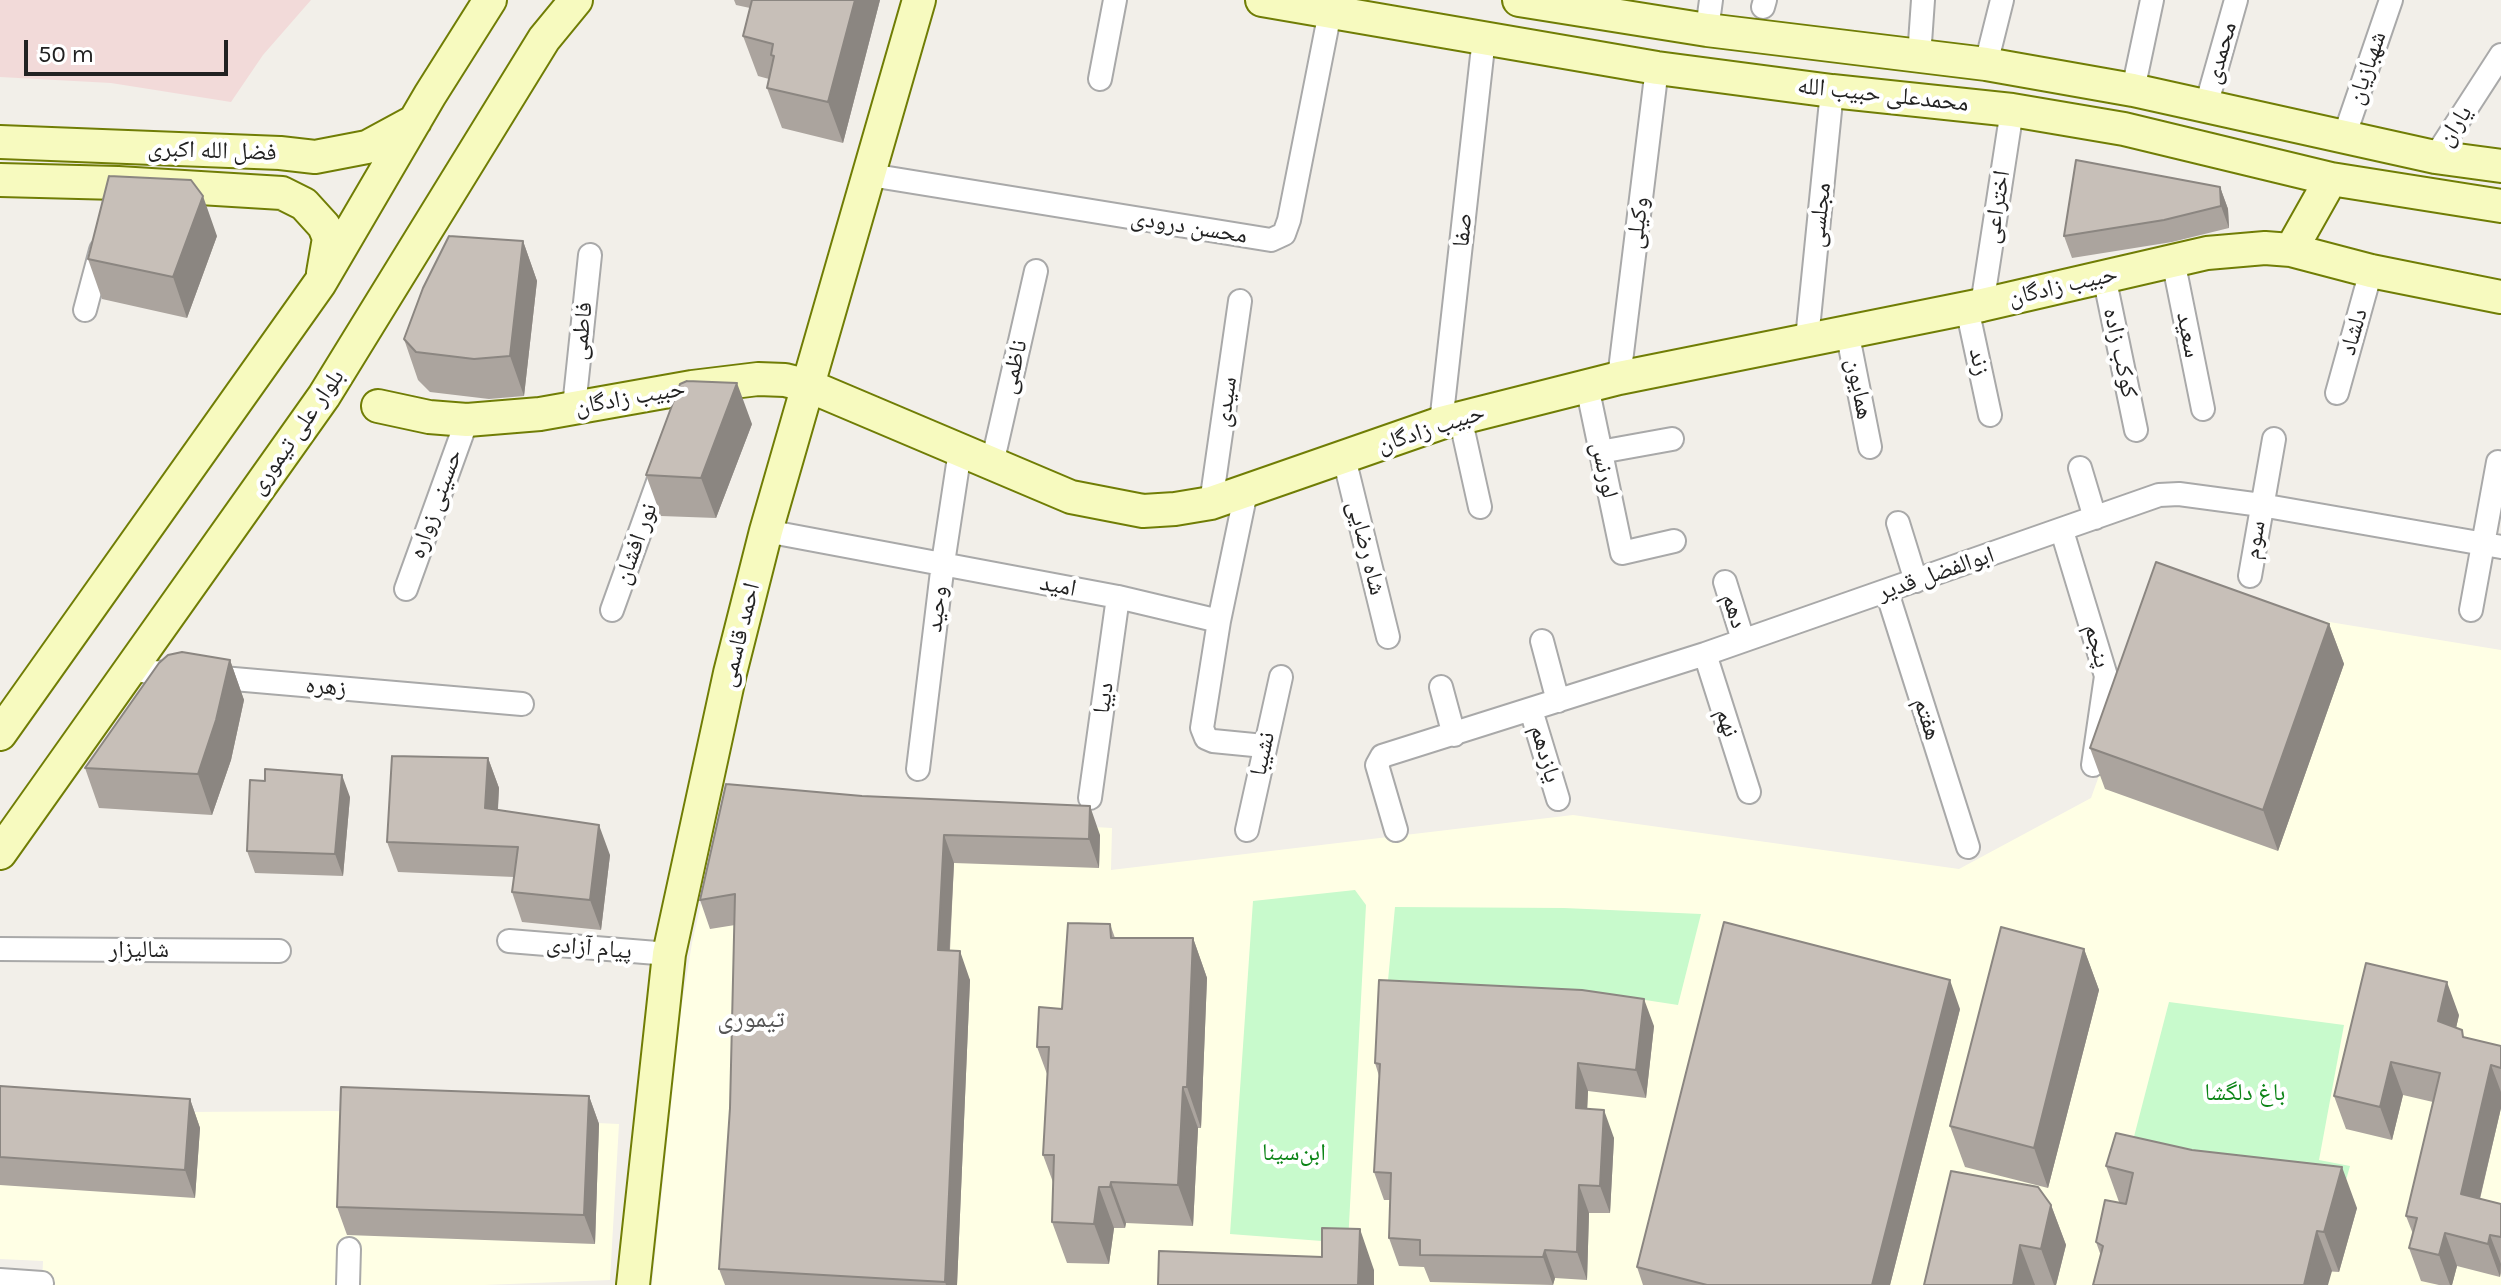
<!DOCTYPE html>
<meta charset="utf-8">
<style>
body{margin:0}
#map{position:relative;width:2501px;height:1285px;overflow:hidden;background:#f2efe9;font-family:Karla,sans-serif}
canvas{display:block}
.scale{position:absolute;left:24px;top:40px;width:204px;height:36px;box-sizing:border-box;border:4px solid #222;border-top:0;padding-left:10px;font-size:24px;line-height:28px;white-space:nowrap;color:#222;-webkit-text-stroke:6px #fff;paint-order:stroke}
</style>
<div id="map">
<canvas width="2501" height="1285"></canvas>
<div class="scale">50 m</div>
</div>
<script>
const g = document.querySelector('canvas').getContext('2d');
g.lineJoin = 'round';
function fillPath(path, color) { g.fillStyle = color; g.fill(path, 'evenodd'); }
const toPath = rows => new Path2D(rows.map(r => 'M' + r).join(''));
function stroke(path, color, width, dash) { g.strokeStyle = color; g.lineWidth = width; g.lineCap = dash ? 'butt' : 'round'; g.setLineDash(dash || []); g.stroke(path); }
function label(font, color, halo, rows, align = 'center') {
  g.font = font + ' Karla,"Noto Naskh Arabic",sans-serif'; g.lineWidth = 8; g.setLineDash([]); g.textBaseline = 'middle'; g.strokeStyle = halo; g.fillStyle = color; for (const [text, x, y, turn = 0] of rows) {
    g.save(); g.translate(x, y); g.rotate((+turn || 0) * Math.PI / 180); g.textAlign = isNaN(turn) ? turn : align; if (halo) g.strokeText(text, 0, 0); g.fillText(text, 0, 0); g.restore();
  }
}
const commercial = toPath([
 [0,0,311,0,263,55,231,102,111,83,0,77]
]);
const education = toPath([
 [2164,595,2501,650,2501,1285,652,1285,681,1010,692,943,728,786,792,810,1112,828,1111,870,1573,815,1959,869,2091,798],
 [0,1103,186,1112,334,1111,619,1124,610,1280,484,1285,42,1285,43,1261,0,1259]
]);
const park = toPath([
 [1355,890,1366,905,1348,1243,1230,1234,1253,901],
 [1395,907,1564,908,1701,914,1678,1005,1606,994,1387,991],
 [2169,1002,2344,1025,2319,1160,2350,1166,2344,1187,2130,1152]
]);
const street = toPath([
 [1763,7,1765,0],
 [1707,30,1711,0],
 [1919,57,1923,0],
 [1986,64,2002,0],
 [1100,79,1115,0],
 [2133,90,2152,0],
 [2206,106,2236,0],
 [2344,137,2391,0],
 [2435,157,2501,55],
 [870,175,1271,240,1284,234,1289,220,1330,12],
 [2173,260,2203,409],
 [2104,276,2136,430],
 [1982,305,2012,110],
 [1967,308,1990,415],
 [85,310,101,250],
 [1847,331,1870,447],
 [1807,339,1832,91],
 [1619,378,1657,68],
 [1587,386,1622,553,1674,541],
 [2337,393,2371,271],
 [574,407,590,255],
 [1460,417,1480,507],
 [1441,423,1484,38],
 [1600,452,1672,439],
 [1344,458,1388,637],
 [992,464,1036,271],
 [2080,468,2095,518],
 [1246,492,1219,621,1202,728,1206,738,1213,741,1264,746],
 [1211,503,1240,301],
 [1898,523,1916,581],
 [766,531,1118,597,1219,621],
 [2062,531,2106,676,2093,765],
 [2250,576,2274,439],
 [1725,582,1743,640],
 [406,589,467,420],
 [1887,592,1968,847],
 [612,610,663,468],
 [2471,610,2498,462],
 [1542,641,1558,701],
 [1705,654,1749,792],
 [130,670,522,704],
 [1441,687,1454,735],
 [1531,710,1558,799],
 [918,769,943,563,960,451],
 [1090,798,1118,597],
 [1247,830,1281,677],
 [1396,830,1377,765,1382,756,1705,654,2159,495,2179,494,2261,505,2501,547],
 [509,941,669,954],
 [0,949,279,951],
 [0,1280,42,1283],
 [348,1285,349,1249]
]);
const secondary = toPath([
 [1262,0,1657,68,1832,91,2012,110,2124,129,2331,179,2501,206],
 [1519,0,1707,30,1986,64,2133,90,2435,157,2501,166],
 [0,142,280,153,315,157,367,147,415,121],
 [0,180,118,183,282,193,304,204,324,226,329,238,323,273],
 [2291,250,2331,179],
 [378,406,429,417,467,420,540,414,692,387,758,379,785,380,809,386,1071,497,1143,511,1175,509,1211,503,1441,423,1619,378,1982,305,2207,253,2265,248,2291,250,2371,271,2501,297],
 [0,734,320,283,430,95,490,0],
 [0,853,324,396,544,39,576,0],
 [633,1285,669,954,730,673,766,531,919,0]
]);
const wall = toPath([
 [734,0,880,0,843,143,782,128,767,88,769,79,758,76,743,36,750,8,736,5],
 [2220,187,2228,209,2229,228,2172,242,2072,258,2064,236],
 [217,236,187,318,102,299,88,259],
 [523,241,537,281,524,396,489,399,430,392,418,380,404,339],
 [752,424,716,518,661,516,646,475],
 [2329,624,2344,664,2278,851,2105,789,2090,748],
 [230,660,244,700,231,760,212,815,99,808,85,768],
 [488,758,499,788,498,810,610,855,601,930,522,922,512,892,514,877,398,872,387,842],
 [726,784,1100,835,1099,868,954,863,950,950,970,980,957,1285,725,1285,719,1269,730,1108,735,925,710,929,700,900],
 [350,797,343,876,255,873,247,851],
 [1110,924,1115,938,1193,938,1207,978,1201,1128,1198,1128,1193,1226,1126,1223,1125,1228,1114,1228,1109,1264,1067,1263,1052,1222,1054,1185,1043,1155,1047,1074,1037,1047,1062,1009],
 [2084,949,2099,990,2048,1188,1965,1167,1950,1126],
 [1960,1009,1890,1285,1643,1285,1637,1267],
 [2459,1015,2456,1028,2465,1038,2501,1046,2501,1108,2480,1199,2501,1204,2501,1273,2500,1277,2457,1266,2452,1285,2439,1285,2421,1281,2409,1248,2413,1234,2406,1216,2433,1102,2403,1095,2392,1140,2346,1129,2334,1096],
 [1654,1026,1646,1098,1588,1091,1587,1109,1614,1138,1610,1213,1589,1213,1587,1280,1555,1278,1553,1285,1430,1282,1424,1267,1399,1266,1389,1238,1390,1200,1384,1200,1374,1172,1379,1076,1375,1063],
 [0,1086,190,1099,200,1128,195,1198,0,1185],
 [589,1096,599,1124,595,1244,347,1235,337,1207],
 [2106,1166,2357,1208,2339,1272,2101,1256,2096,1242,2119,1202],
 [2051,1205,2066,1245,2056,1285,1924,1285]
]);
const shadedWall = toPath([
 [855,0,880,0,843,143,828,102],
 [2220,187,2228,209,2229,228,2221,206],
 [203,196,217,236,187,318,173,277],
 [523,241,537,281,524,396,510,356],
 [737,383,752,424,716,518,701,478],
 [2329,624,2344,664,2278,851,2263,810],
 [230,660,244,700,231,760,212,815,198,774],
 [488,758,499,788,496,838,485,808],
 [342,775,350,797,343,876,335,854],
 [1090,806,1100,835,1099,868,1089,839],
 [599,825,610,855,601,930,590,900],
 [944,835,954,863,948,978,938,950],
 [1193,938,1207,978,1201,1128,1187,1087],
 [2084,949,2099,990,2048,1188,2034,1148],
 [960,951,970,980,957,1285,946,1285,945,1282],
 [1950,980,1960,1009,1890,1285,1872,1285],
 [2447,982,2459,1015,2450,1054,2438,1021],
 [1644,999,1654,1026,1646,1098,1636,1070],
 [2391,1062,2403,1095,2392,1140,2380,1107],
 [1578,1063,1588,1091,1586,1136,1576,1108],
 [2491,1065,2501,1092,2501,1108,2473,1227,2461,1194],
 [1183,1087,1198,1128,1193,1226,1178,1185],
 [589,1096,599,1124,595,1244,584,1215],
 [190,1099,200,1128,195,1198,185,1170],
 [1604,1110,1614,1138,1610,1213,1600,1186],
 [2342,1167,2357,1208,2339,1272,2324,1232],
 [1111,1182,1126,1223,1125,1228,1110,1187],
 [1579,1185,1589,1213,1587,1280,1577,1252],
 [1099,1187,1114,1228,1109,1264,1094,1224],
 [2051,1205,2066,1245,2056,1285,2054,1285,2041,1249],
 [1360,1229,1374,1270,1374,1285,1358,1285],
 [2317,1231,2332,1271,2328,1285,2304,1285],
 [2445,1233,2457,1266,2452,1285,2450,1285,2439,1255],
 [2490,1235,2501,1264,2500,1277,2488,1244],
 [2020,1245,2035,1285,2013,1285],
 [1545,1250,1555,1278,1553,1285,1543,1257]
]);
const building = toPath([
 [752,0,855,0,828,102,767,88,774,56,771,55,773,44,743,36,752,0],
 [2076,160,2220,187,2221,206,2164,220,2064,236,2076,160],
 [109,176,191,180,203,196,173,277,88,259,109,176],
 [449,236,523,241,510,356,474,359,416,352,404,339,423,288,449,236],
 [687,381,737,383,701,478,646,475,680,384,687,381],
 [2156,562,2329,624,2263,810,2090,748,2156,562],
 [182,652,230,660,216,720,198,774,85,768,159,663,168,655,182,652],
 [392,756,488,758,485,808,599,825,590,900,512,892,518,847,387,842,392,756],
 [265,769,342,775,335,854,247,851,250,780,265,781,265,769],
 [726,784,862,796,1090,806,1089,839,944,835,938,950,960,951,945,1282,719,1269,730,1108,735,894,700,900,726,784],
 [1724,922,1950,980,1872,1285,1707,1285,1637,1267,1724,922],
 [1068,923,1110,924,1111,938,1193,938,1187,1087,1183,1087,1178,1185,1111,1182,1110,1187,1099,1187,1094,1224,1052,1222,1054,1155,1043,1155,1049,1047,1037,1047,1039,1007,1062,1009,1068,923],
 [2001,927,2084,949,2034,1148,1950,1126,2001,927],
 [2366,963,2447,982,2438,1021,2462,1030,2463,1037,2501,1046,2501,1068,2491,1065,2461,1194,2501,1204,2501,1237,2490,1235,2488,1244,2445,1233,2439,1255,2409,1248,2417,1218,2406,1216,2440,1073,2391,1062,2380,1107,2334,1096,2366,963],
 [1379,980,1582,990,1644,999,1636,1070,1578,1063,1576,1108,1604,1110,1600,1186,1579,1185,1577,1252,1545,1250,1543,1257,1420,1255,1420,1240,1389,1238,1391,1173,1374,1172,1380,1064,1375,1063,1379,980],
 [0,1086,190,1099,185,1170,0,1157,0,1086],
 [341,1087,589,1096,584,1215,337,1207,341,1087],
 [2116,1133,2192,1150,2342,1167,2324,1232,2317,1231,2304,1285,2093,1285,2103,1246,2096,1242,2105,1200,2126,1204,2133,1173,2106,1166,2116,1133],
 [1951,1171,2038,1187,2051,1205,2041,1249,2020,1245,2013,1285,1924,1285,1951,1171],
 [1322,1228,1360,1229,1358,1285,1158,1285,1159,1251,1322,1257,1322,1228]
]);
const streetNames = [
 ["محمدی",2221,53,-74],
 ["شهبازیان",2367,68,-71],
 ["محمدعلی حبیب الله",1883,95,6],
 ["یاران",2455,126,-57],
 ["فضل الله اکبری",212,151,2],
 ["اختراعی",1997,207,-81],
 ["مجلسی",1820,215,-84],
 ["وکیلی",1638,223,-83],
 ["محسن درودی",1189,227,9],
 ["صفا",1463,230,-84],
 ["حبیب زادگان",2063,286,-13],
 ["فاطمی",582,331,-84],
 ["دلشاد",2354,332,-74],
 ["سعید",2188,335,79],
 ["کوکب زاده",2120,353,78],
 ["زند",1979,362,78],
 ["ناظمی",1014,367,-77],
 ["همایون",1859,389,79],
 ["حبیب زادگان",630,398,-10],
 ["سیدی",1226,402,-82],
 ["حبیب زادگان",1431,429,-18],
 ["بلوار علی تیموری",297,432,-55],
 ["لورنس",1604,470,78],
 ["حسینی زواره",436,504,-70],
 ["سوم",2255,540,-81],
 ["نور افشان",636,544,-70],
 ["شاه رضایی",1366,548,76],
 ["ابوالفضل قدیر",1936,574,-19],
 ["امید",1058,586,11],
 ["وحید",937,609,-83],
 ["دهم",1734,611,72],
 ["احمد قاسمی",740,635,-76],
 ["پنجم",2097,646,75],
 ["زهره",326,687,5],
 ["دیبا",1104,698,-82],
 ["هفتم",1927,719,72],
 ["نهم",1727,723,72],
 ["نشیبا",1263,754,-78],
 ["یازدهم",1545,754,74],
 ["پیام آزادی",589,948,5],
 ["شالیزار",139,950]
];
const parkNames = [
 ["باغ دلگشا",2245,1093],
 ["ابن‌سینا",1294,1153]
];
const neighbourhoodNames = [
 ["تیموری",751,1020]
];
fillPath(commercial, '#f2dad9');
fillPath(education, '#ffffe5');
fillPath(park, '#c8facc');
stroke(street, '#a9a9a9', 26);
stroke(secondary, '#707d05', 36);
stroke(street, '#fff', 22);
stroke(secondary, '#f7fabf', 32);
fillPath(wall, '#aba49e');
fillPath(shadedWall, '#8b8681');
fillPath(building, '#c7bfb8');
stroke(building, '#8b8681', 2);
label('24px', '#222', '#fff', streetNames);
label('24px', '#0c8416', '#fff', parkNames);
label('26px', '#555', '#fff', neighbourhoodNames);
</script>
